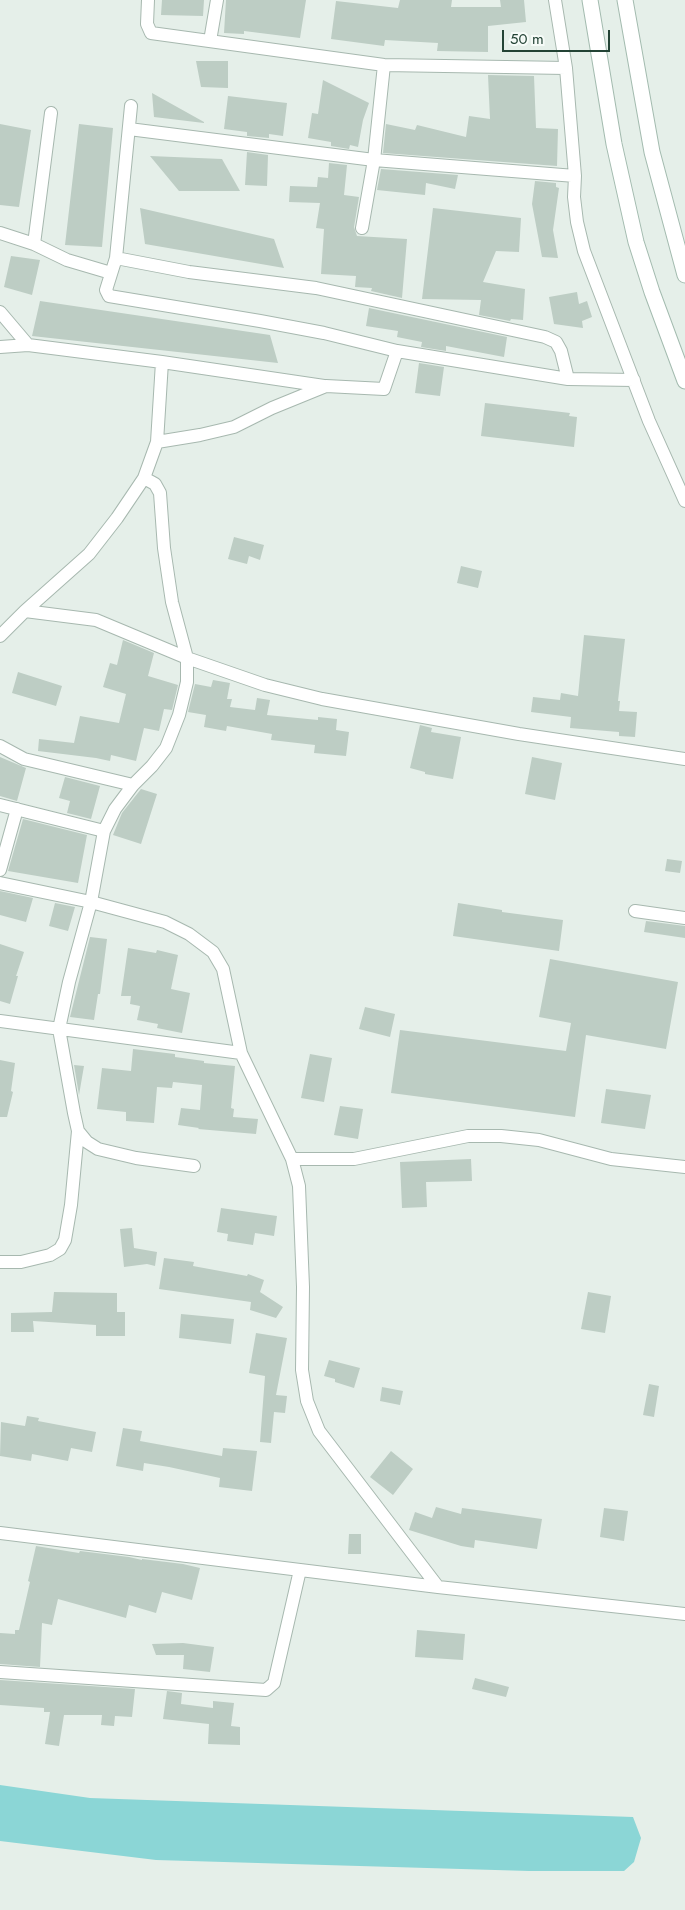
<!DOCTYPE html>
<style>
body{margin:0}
#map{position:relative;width:685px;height:1910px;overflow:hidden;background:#e5efe9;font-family:Jost,sans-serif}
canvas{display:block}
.scale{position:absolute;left:502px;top:30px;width:108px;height:22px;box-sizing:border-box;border:2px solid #234335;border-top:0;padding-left:6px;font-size:15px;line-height:18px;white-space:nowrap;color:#234335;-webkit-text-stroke:4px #f6fbf8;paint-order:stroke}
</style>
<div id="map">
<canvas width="685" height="1910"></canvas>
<div class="scale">50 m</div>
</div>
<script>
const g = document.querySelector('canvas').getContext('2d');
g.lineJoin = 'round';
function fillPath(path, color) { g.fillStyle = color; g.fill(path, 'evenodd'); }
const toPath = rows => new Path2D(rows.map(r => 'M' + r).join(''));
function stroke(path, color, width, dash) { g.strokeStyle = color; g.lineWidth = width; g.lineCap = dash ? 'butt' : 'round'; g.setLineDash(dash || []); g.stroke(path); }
const water = toPath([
 [0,1785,90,1798,633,1817,641,1838,634,1862,624,1871,529,1871,156,1860,0,1841]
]);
const building = toPath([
 [162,0,204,0,203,16,161,15],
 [226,0,306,0,300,38,244,31,244,34,224,33],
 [400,0,452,0,451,7,501,7,500,0,524,0,526,22,488,26,488,52,437,51,438,43,385,40,384,46,331,39,336,1,398,8],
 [196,61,228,61,228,88,201,87],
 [488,75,534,76,536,128,558,129,557,166,383,153,386,124,415,130,417,125,466,137,469,116,490,119],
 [323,80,369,103,363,120,358,147,350,145,349,149,331,146,331,142,308,138,312,113,318,114],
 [152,93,204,122,204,123,154,117],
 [228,96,287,103,283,136,269,134,269,138,247,136,247,132,224,129],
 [0,124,31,130,19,207,0,205],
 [79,124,113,128,102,247,65,245],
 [247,152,268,155,267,186,245,185],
 [150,156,222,159,240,191,179,191],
 [329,163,347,165,344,195,359,197,354,227,357,236,407,239,402,298,371,291,372,288,355,287,356,276,321,274,324,229,316,228,320,203,289,202,290,186,317,187,318,177,328,178],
 [381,169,458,175,455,189,426,183,425,195,377,190],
 [535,181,556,183,556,187,559,188,553,230,558,258,542,257,532,204],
 [140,208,274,239,284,268,145,244],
 [433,208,521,218,519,252,496,251,483,282,525,289,523,320,511,319,510,321,479,315,481,300,422,299],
 [11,256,40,260,32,295,4,287],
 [577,292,579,304,587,301,592,317,582,321,583,328,554,324,549,297],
 [40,301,270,335,278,363,32,336],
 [369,308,507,337,504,357,446,346,446,351,421,347,422,342,397,337,398,331,366,326],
 [419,363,444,367,440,396,415,393],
 [485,403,570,413,569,416,577,417,574,447,481,436],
 [234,537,264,545,260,560,249,556,247,564,228,559],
 [461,566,482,571,478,588,457,583],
 [584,635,625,639,618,701,620,701,619,711,637,712,635,737,619,736,619,732,570,728,571,717,531,712,533,697,560,700,561,693,578,696],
 [123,640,154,653,148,676,178,685,172,710,164,709,159,731,144,728,136,761,111,755,110,761,96,758,38,751,39,739,74,743,80,716,119,723,126,694,103,687,110,663,117,665],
 [18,672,62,686,56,706,12,693],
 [213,680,230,683,227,699,232,699,230,707,255,710,257,698,270,700,267,715,318,720,318,717,337,719,336,730,349,732,346,756,314,753,315,745,271,740,272,734,227,726,226,731,204,727,206,715,188,712,195,684,211,687],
 [420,725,432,728,431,732,461,737,453,779,425,774,425,772,410,768],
 [0,757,26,768,17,801,0,796],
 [532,757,562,763,555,800,525,794],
 [65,777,100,786,91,819,67,813,70,801,59,798],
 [141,789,157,794,141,844,113,835,122,813],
 [23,819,87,835,78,883,8,871],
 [667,859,682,861,680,873,665,871],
 [0,891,33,898,26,922,0,915],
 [55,903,75,907,68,931,49,926],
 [458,903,502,910,502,912,563,920,559,951,453,936],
 [646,921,685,926,685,938,644,932],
 [90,937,107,939,100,994,98,994,94,1020,70,1017],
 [0,944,24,952,16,976,18,976,10,1004,0,1001],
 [128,948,156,953,157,950,178,955,171,989,190,993,182,1033,157,1028,158,1024,137,1020,140,1006,130,1004,131,996,121,996],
 [550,959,678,982,666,1049,586,1035,575,1117,391,1093,400,1030,566,1051,571,1023,539,1017],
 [365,1007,395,1014,390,1037,359,1029],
 [133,1049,175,1054,175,1057,204,1061,204,1063,235,1066,231,1108,234,1109,233,1117,258,1119,256,1134,198,1129,199,1128,178,1125,181,1108,200,1110,202,1085,173,1082,172,1088,157,1087,154,1123,126,1121,126,1112,97,1109,102,1068,131,1071],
 [310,1054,332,1058,324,1102,301,1098],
 [0,1060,15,1063,11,1091,13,1092,7,1117,0,1117],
 [74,1065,84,1066,79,1095],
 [606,1089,651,1095,645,1129,601,1123],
 [340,1106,363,1109,358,1139,334,1135],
 [471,1159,472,1181,426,1182,427,1207,402,1208,400,1162],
 [221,1208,277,1216,274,1236,255,1233,253,1245,227,1241,228,1234,217,1232],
 [132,1228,134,1248,157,1252,155,1266,147,1264,124,1267,120,1229],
 [164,1258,194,1262,193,1266,247,1276,248,1274,264,1280,260,1292,283,1307,276,1318,250,1310,251,1302,159,1289],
 [54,1292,117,1293,117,1312,125,1312,125,1336,96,1336,96,1325,33,1321,34,1332,11,1332,11,1313,52,1312],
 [588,1292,611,1296,605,1333,581,1329],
 [181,1314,234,1319,231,1344,179,1338],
 [256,1333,287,1338,276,1395,287,1396,285,1413,274,1412,271,1443,260,1442,265,1376,249,1373],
 [329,1360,360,1368,354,1388,335,1382,335,1379,324,1376],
 [649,1384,659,1386,654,1417,643,1415],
 [382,1387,403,1391,400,1405,380,1401],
 [27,1416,39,1418,38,1421,96,1432,92,1452,71,1448,68,1461,32,1454,31,1461,0,1456,1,1422,25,1426],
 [123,1428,142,1431,140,1441,222,1456,223,1448,257,1451,252,1491,219,1487,220,1478,169,1467,144,1463,143,1471,116,1466],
 [391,1451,413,1469,393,1495,370,1477],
 [436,1507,461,1514,462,1508,542,1519,537,1549,475,1540,474,1548,461,1546,409,1530,415,1512,432,1518],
 [604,1508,628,1511,624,1541,600,1537],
 [349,1534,361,1534,361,1554,348,1554],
 [36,1546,79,1553,80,1551,129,1557,142,1560,142,1559,183,1564,200,1568,192,1600,162,1592,156,1613,129,1605,126,1618,58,1599,52,1625,42,1623,40,1667,0,1664,0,1633,15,1634,15,1630,19,1630,30,1582,28,1581],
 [417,1630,465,1634,463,1660,415,1657],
 [183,1643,214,1647,210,1672,183,1669,184,1655,156,1655,152,1644],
 [475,1678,509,1687,506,1697,472,1689],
 [0,1680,135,1689,132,1717,115,1716,114,1726,101,1725,102,1715,64,1715,59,1746,45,1744,50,1712,44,1712,44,1708,0,1705],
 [167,1691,182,1693,181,1704,213,1708,213,1701,234,1703,231,1726,240,1727,240,1745,208,1744,209,1724,163,1719]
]);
const street = toPath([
 [148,0,147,24,151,33,384,65,566,68],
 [555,0,566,68,575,176,574,197,577,222,584,251,649,421,685,501],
 [210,41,217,0],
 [131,106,116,258,106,290,109,296,260,321,324,333,397,351],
 [129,129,374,160,575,176],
 [362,228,374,160,384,65],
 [0,233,34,244,67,260,111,273],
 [34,244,51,113],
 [116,258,189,272,316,288,545,337,556,342,561,351,568,379],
 [0,312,28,345],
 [0,347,28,345,162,362,324,386],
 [157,442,200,435,234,427,272,408,326,386,384,389,397,351,568,379,634,380],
 [144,478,155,484,160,493,164,548,172,602,187,658,187,682,179,715,166,748,152,766,133,785,115,809,104,831,91,902,69,982,59,1029,74,1113,78,1131,87,1142,98,1149,136,1158,194,1166],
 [25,611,96,620,187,658,265,685,322,699,519,734,685,759],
 [0,636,25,611,89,554,117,518,144,478,157,442,162,362],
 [0,746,24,759,133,785],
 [0,805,104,831],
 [0,870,17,809],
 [0,883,91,902,165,922,189,934,213,952,223,969,241,1053,292,1159,299,1186,303,1287,302,1370,307,1401,319,1431,438,1587],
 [635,911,685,918],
 [0,1021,241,1053],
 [292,1159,354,1159,468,1136,501,1136,539,1140,611,1159,685,1167],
 [0,1262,21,1262,50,1255,60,1249,65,1240,71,1205,78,1131],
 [0,1533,438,1587,685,1614],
 [0,1672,266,1690,274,1683,300,1570]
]);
const secondary = toPath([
 [590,0,614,144,636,242,652,292,685,381],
 [625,0,652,152,685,275]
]);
fillPath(water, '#8bd6d6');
fillPath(building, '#bdcdc4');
stroke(street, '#a7b8af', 14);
stroke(secondary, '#a3bbaf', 17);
stroke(street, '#fff', 12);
stroke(secondary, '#fff', 15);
</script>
